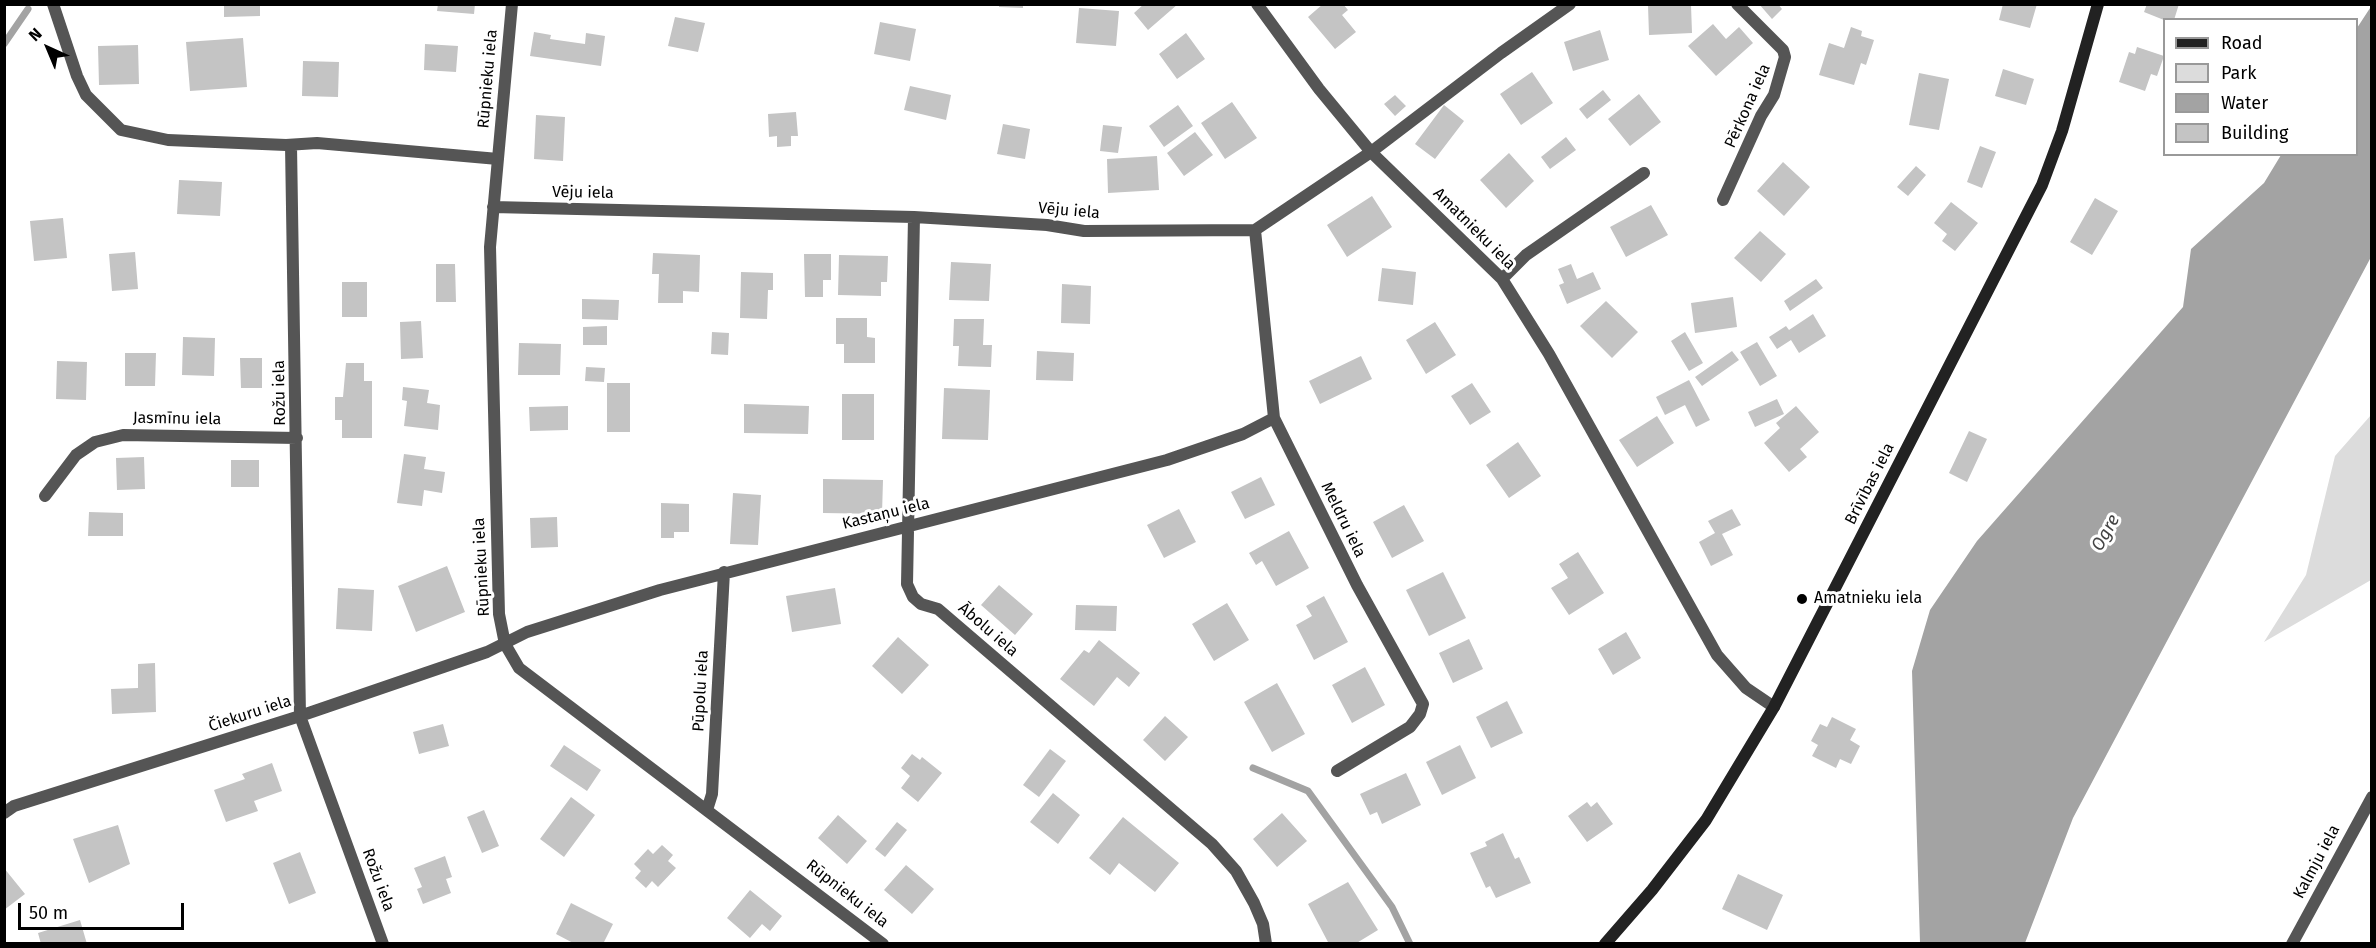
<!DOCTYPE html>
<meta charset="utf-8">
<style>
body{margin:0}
#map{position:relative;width:2376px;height:948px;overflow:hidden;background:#fff;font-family:"Fira Sans",sans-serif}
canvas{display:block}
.frame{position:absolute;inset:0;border:6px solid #000;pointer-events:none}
.legend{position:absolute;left:2163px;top:18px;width:195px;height:138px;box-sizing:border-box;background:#fff;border:2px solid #999;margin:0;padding:8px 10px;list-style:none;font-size:18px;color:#000}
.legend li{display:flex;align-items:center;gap:12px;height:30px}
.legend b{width:30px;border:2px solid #999}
.north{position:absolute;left:18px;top:18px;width:60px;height:60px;-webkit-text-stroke:4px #fff;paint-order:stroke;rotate:316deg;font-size:16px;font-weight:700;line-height:24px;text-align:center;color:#000}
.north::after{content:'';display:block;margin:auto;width:21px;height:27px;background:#000;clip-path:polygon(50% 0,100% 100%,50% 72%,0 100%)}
.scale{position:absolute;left:18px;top:903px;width:166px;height:27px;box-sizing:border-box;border:3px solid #000;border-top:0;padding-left:8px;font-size:18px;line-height:21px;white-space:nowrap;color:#000;-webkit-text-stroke:4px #fff;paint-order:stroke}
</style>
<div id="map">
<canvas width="2376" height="948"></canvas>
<div class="frame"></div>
<ul class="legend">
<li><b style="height:8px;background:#222"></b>Road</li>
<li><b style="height:16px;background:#dcdcdc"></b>Park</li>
<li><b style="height:16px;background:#a3a3a3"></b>Water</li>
<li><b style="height:16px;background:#c4c4c4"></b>Building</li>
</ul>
<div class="north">N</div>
<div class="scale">50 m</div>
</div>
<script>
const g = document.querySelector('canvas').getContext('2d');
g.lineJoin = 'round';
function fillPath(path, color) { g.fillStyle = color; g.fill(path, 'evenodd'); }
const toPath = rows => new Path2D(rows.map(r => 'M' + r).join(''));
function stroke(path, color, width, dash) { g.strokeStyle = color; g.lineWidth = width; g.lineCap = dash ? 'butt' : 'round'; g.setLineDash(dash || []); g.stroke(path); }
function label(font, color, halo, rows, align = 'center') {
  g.font = font + ' "Fira Sans",sans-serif'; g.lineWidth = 6; g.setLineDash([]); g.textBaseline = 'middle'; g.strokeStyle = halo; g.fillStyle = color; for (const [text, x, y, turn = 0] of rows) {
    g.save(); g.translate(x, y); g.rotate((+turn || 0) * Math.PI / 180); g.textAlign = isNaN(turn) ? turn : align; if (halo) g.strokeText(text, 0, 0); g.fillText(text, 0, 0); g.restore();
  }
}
const green = toPath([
 [2371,415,2371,580,2264,642,2306,575,2335,456]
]);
const water = toPath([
 [2372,5,2371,257,2073,818,2025,943,1920,943,1912,671,1930,610,1977,541,2183,307,2191,249,2264,183,2281,155,2356,154,2357,28]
]);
const stream = toPath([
 [4,44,28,9],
 [1253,768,1308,791,1392,907,1410,944]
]);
const building = toPath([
 [224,4,260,4,260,16,224,17],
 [438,4,475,4,474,14,437,11],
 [999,4,1023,4,1023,8,999,7],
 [1144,4,1178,4,1148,30,1134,13],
 [1323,4,1343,4,1348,10,1342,15,1356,32,1335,49,1308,17],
 [1759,4,1778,4,1782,9,1772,19],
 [2003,4,2037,4,2030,28,1999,20],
 [2147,4,2179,4,2174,20,2164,20,2144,12],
 [1648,5,1691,5,1692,33,1649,35],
 [1079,8,1119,11,1116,46,1076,43],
 [675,17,705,23,698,52,668,46],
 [880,22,916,29,910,61,874,54],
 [1713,24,1726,39,1739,27,1753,43,1716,76,1688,46],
 [1851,27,1862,31,1861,36,1874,40,1866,65,1861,63,1854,85,1819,75,1829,43,1844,48],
 [1600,30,1609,60,1573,71,1564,42],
 [534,32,551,35,550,39,585,44,586,33,605,36,601,66,530,56],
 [1186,33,1205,59,1177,79,1159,54],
 [243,38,247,87,190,91,186,42],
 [425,44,458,46,456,72,424,70],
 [138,45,139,84,99,85,98,46],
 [2137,47,2164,56,2157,76,2151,74,2145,91,2119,82,2129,52,2135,54],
 [303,61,339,62,338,97,302,96],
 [2003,69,2034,79,2026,105,1995,96],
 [1532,72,1553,103,1521,125,1500,94],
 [1919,73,1949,79,1939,130,1909,125],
 [910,86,951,95,946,120,904,110],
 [1603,90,1611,100,1587,119,1579,109],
 [1639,94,1661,122,1630,146,1608,119],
 [1395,95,1406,106,1395,116,1384,104],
 [1232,102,1257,138,1225,159,1201,123],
 [1178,105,1193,126,1164,147,1149,126],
 [1444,105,1464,121,1435,159,1415,144],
 [796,112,798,136,791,136,791,146,777,147,777,136,769,137,768,114],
 [536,115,565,117,563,161,534,159],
 [1003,124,1030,129,1025,159,997,154],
 [1103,125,1122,127,1118,153,1100,151],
 [1195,132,1213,155,1184,176,1167,153],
 [1566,137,1576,150,1550,169,1541,157],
 [1980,146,1996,152,1982,188,1967,182],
 [1509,153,1534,181,1506,208,1480,180],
 [1157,156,1159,190,1108,193,1107,159],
 [1783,162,1810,187,1784,216,1757,191],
 [1916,166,1926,175,1908,196,1897,187],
 [179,180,222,182,220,216,177,214],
 [1372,196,1392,227,1347,257,1327,225],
 [2095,198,2118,211,2092,255,2070,242],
 [1951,202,1978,223,1955,251,1942,241,1947,234,1934,223],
 [1651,205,1668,235,1626,257,1610,227],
 [63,218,67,258,34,261,30,221],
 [1760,231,1786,254,1761,282,1734,258],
 [135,252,138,289,112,291,109,254],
 [653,253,700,255,699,292,683,291,683,303,658,303,659,274,652,274],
 [804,254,831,254,831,280,823,280,823,297,805,297],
 [839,255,888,256,887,282,881,282,881,296,838,295],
 [951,262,991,264,989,301,949,300],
 [436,264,455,264,456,302,436,302],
 [1571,264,1577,279,1593,272,1601,289,1567,304,1559,285,1564,283,1558,269],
 [1382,268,1416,272,1413,305,1378,301],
 [741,272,773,273,773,290,768,290,767,319,740,318],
 [1816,279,1823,288,1790,311,1784,301],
 [342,282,367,282,367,317,342,317],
 [1062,284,1091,286,1090,324,1061,323],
 [1733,297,1737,327,1695,333,1691,303],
 [582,299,619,300,618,320,582,319],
 [1606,301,1638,332,1612,358,1580,326],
 [1813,314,1826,336,1799,353,1791,340,1777,349,1769,337,1786,326,1789,330],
 [836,318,867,318,867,337,875,338,875,363,844,363,844,344,836,344],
 [954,319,984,319,983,345,992,345,991,367,958,366,959,346,953,346],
 [421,321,423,358,401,359,400,322],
 [1435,322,1456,355,1426,374,1406,340],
 [607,326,607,345,583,345,583,327],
 [712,332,729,333,728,355,711,354],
 [1685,332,1703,363,1689,371,1671,341],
 [183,337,215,338,214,376,182,375],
 [1757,342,1777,376,1760,386,1740,352],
 [519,343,561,344,560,375,518,375],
 [1037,351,1074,353,1073,381,1036,380],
 [1732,351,1739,360,1702,386,1695,377],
 [125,353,156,353,155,386,125,386],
 [1361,356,1372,379,1320,404,1309,381],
 [240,358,262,358,262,388,241,388],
 [57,361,87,362,86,400,56,399],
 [346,363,364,363,364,381,372,381,372,438,342,438,342,420,335,420,335,397,343,397],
 [586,367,605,368,604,382,585,381],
 [1689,380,1710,420,1696,427,1685,405,1665,415,1656,397],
 [607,383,630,383,630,432,607,432],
 [1472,383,1491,412,1470,425,1451,396],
 [403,387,429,390,427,403,440,405,438,430,404,426,407,401,402,400],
 [944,388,990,390,988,440,942,439],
 [842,394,874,394,874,440,842,440],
 [1777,399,1784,414,1755,427,1748,412],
 [744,404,809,406,808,434,744,433],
 [568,406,568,430,530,431,529,407],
 [1796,406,1819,432,1800,449,1807,457,1789,472,1764,443,1780,428,1776,423],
 [1657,416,1674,443,1637,467,1619,440],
 [1969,431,1987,439,1967,482,1949,473],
 [1518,442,1541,476,1509,498,1486,465],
 [404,454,426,457,424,469,445,472,442,493,424,490,422,506,397,503],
 [144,457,145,489,117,490,116,458],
 [231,460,259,460,259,487,231,487],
 [1261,477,1275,505,1245,519,1231,492],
 [823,479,883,480,882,514,823,513],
 [733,493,761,495,758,545,730,544],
 [661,503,689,504,689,532,674,532,674,538,661,538],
 [1404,505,1424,541,1392,558,1373,522],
 [1179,509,1196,542,1164,558,1147,525],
 [1732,509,1741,525,1722,534,1733,555,1711,566,1699,542,1715,533,1708,521],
 [89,512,123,513,123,536,88,536],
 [557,517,558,547,531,548,530,518],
 [1289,531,1309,568,1276,586,1262,561,1256,565,1249,553],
 [1578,552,1604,593,1569,615,1551,588,1568,578,1559,564],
 [447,566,465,612,416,632,398,586],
 [1443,572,1466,618,1429,636,1406,590],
 [999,585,1033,614,1015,635,981,605],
 [338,588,374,590,372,631,336,629],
 [835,588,841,624,792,632,786,596],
 [1324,596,1348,642,1314,660,1296,625,1312,616,1306,606],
 [1227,603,1249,640,1214,661,1192,624],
 [1076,605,1117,606,1116,631,1075,630],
 [1626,632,1641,658,1613,675,1598,649],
 [898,637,929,665,902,694,872,666],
 [1469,639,1483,669,1453,683,1439,653],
 [1099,640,1140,673,1129,687,1117,677,1094,706,1060,679,1084,650,1089,653],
 [155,663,156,712,112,714,111,689,138,688,138,664],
 [1365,667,1385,705,1352,723,1332,685],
 [1277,683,1305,734,1272,752,1244,702],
 [1507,701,1523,733,1491,748,1476,717],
 [1165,716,1188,737,1165,761,1143,740],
 [1832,717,1856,729,1850,740,1860,746,1851,764,1840,759,1836,768,1812,756,1818,745,1811,741,1820,724,1827,727],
 [443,724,449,746,419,754,413,732],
 [564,745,601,770,587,791,550,766],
 [1460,745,1476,778,1442,795,1426,762],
 [1050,749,1066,761,1039,797,1023,785],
 [912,754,920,760,922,757,942,773,918,802,901,788,910,776,901,768],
 [272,763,282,791,254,801,258,811,226,822,214,790,245,779,242,774],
 [1406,773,1421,805,1382,824,1377,812,1370,815,1360,794],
 [1053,793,1080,815,1058,844,1030,822],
 [571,797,595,815,564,857,540,839],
 [1587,802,1591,807,1597,802,1613,824,1587,842,1568,816],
 [484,810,499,846,482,853,467,817],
 [1282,813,1307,841,1277,867,1253,839],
 [838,815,867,841,847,864,818,838],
 [1123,817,1179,863,1155,892,1119,863,1110,875,1089,858],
 [897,822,907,830,885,857,875,849],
 [118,825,130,864,89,883,73,839],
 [1503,833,1515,859,1519,857,1531,883,1496,898,1490,886,1486,888,1470,853,1487,846,1485,842],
 [662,845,673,855,668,861,676,868,658,887,652,881,646,888,635,878,641,871,634,864,648,849,653,854],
 [300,852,316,893,289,904,273,863],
 [445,856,452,877,446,879,451,893,423,904,417,889,422,887,414,868],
 [906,865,934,889,912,914,884,890],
 [4,868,25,894,4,910],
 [1738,874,1783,895,1767,930,1722,909],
 [1348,882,1378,930,1355,944,1329,944,1308,904],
 [750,890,782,916,770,931,762,924,750,938,727,918],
 [571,903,613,924,603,944,575,944,556,934],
 [80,920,87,944,41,944,38,933]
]);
const street = toPath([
 [53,4,77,76,86,95,121,130,168,140,286,145,317,143,498,159],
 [512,4,490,247,499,614,505,644,519,668,883,944],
 [1257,4,1319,89,1371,152,1502,279,1549,354,1717,655,1746,688,1774,707],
 [291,145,300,716,383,944],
 [1723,200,1761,116,1774,95,1785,57,1783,50,1737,4],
 [493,207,914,217,1047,225,1084,231,1255,230,1371,152,1501,53,1570,4],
 [914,217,907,584,913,597,921,604,938,609,1212,844,1236,871,1254,903,1263,924,1266,944],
 [1255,230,1274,418,1357,585,1423,704,1420,714,1410,727,1337,771],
 [1502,279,1526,255,1644,173],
 [45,496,76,455,95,442,123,435,297,438],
 [707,810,712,794,724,572],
 [4,813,14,806,300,716,487,652,527,632,660,590,1167,460,1243,434,1274,418],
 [2292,944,2372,797]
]);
const secondary = toPath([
 [1605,944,1652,890,1706,820,1774,707,2042,185,2062,131,2098,4]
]);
const markers = [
 [1802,599,6,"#000"]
];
const streetNames = [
 ["Rūpnieku iela",488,79,-85],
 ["Pērkona iela",1748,106,-66],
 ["Vēju iela",583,193,1],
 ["Vēju iela",1069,211,5],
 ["Amatnieku iela",1474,229,45],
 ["Rožu iela",280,393,-91],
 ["Jasmīnu iela",177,419,1],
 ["Brīvības iela",1870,484,-63],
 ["Kastaņu iela",886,514,-14],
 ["Meldru iela",1343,520,64],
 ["Rūpnieku iela",482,567,-93],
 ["Ābolu iela",988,630,41],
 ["Pūpolu iela",701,691,-87],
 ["Čiekuru iela",250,714,-18],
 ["Kalmju iela",2317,862,-62],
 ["Rožu iela",378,880,70],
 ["Rūpnieku iela",847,894,38]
];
const poiNames = [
 ["Amatnieku iela",1814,599]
];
const waterNames = [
 ["Ogre",2106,533,-61]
];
fillPath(green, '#dcdcdc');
fillPath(water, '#a3a3a3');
stroke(stream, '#a3a3a3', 7);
fillPath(building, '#c4c4c4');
stroke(street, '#555', 12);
stroke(secondary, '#222', 12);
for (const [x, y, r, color] of markers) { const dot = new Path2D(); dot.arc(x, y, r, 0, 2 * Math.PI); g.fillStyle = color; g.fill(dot); stroke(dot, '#fff', 2); }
label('16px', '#000', '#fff', streetNames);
label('16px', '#000', '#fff', poiNames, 'left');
label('italic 18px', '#444', '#fff', waterNames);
</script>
